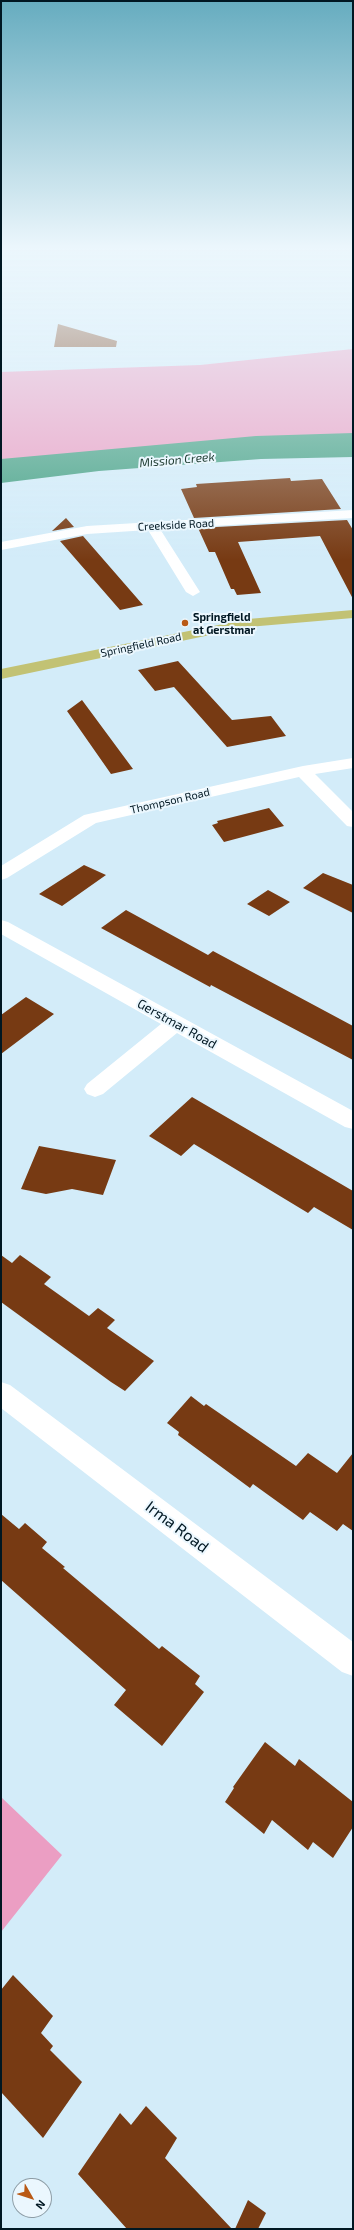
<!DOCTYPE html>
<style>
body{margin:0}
#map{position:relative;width:354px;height:2230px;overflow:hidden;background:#d3ecf9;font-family:"Exo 2",sans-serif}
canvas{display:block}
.frame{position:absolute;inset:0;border:2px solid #001722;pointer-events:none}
.north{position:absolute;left:12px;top:2178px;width:40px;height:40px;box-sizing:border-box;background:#ebf7fe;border:1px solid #8d9da6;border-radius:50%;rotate:129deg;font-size:11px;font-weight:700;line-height:16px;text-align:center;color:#001722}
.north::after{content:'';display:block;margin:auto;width:14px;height:18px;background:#b95915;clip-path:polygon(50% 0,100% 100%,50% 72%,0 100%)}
</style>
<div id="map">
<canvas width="354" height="2230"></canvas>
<div class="frame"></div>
<div class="north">N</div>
</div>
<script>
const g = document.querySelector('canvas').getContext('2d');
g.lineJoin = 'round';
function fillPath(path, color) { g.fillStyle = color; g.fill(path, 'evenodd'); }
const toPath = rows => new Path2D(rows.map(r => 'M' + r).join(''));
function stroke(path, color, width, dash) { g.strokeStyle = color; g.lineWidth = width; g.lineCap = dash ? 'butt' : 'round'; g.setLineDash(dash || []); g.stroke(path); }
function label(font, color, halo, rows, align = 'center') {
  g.font = font + ' "Exo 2",sans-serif'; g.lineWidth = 4; g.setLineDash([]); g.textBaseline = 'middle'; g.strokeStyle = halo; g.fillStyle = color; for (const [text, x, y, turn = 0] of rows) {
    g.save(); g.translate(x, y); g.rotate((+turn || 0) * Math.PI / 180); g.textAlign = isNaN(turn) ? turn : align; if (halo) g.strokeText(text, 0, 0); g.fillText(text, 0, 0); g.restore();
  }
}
const green = toPath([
 [353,349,353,438,1,462,1,372,200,365],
 [1,1797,62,1855,1,1932]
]);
const water = toPath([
 [353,433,353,457,261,459,99,471,1,483,1,459,256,436]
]);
const building = toPath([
 [58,324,117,341,116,347,54,347],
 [290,478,291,481,322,479,341,509,194,518,181,489,197,487,196,484],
 [66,518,74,527,52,531],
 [347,520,353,530,353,599,320,536,238,542,261,593,237,595,234,589,231,589,215,552,209,552,198,528],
 [83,536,143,605,120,610,60,541],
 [178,661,232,720,271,716,286,736,227,747,174,687,155,691,138,670],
 [82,700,133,769,111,774,67,711],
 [269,808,284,826,224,842,212,825,218,823,217,821],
 [84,865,106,875,62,906,39,894],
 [323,873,353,885,353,913,303,888],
 [268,890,290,902,269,916,247,904],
 [126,910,208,955,213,951,353,1026,353,1060,211,985,210,987,101,928],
 [26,997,54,1014,1,1054,1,1015],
 [192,1097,353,1191,353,1230,314,1207,308,1213,194,1144,181,1156,149,1136],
 [39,1146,116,1160,103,1195,72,1189,46,1194,21,1189],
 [1,1255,12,1263,20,1255,51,1277,44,1284,89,1316,98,1308,115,1320,107,1328,154,1361,125,1391,111,1382,1,1302],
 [191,1396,204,1406,206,1404,296,1466,308,1453,337,1473,353,1453,353,1531,343,1524,337,1531,310,1512,303,1520,253,1484,250,1488,178,1435,179,1432,167,1423],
 [1,1514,19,1529,25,1523,47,1542,42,1548,65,1567,63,1568,159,1649,162,1646,200,1676,195,1684,204,1692,162,1746,114,1705,126,1690,1,1580],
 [265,1742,295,1766,299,1759,353,1802,353,1827,333,1858,313,1842,308,1850,272,1820,264,1834,225,1802,234,1788,233,1787],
 [13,1975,53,2016,41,2033,53,2046,50,2050,82,2082,43,2138,1,2092,1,1990],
 [146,2106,177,2138,165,2158,232,2229,127,2229,78,2174,120,2113,131,2125],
 [248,2200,266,2213,258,2229,235,2229]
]);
const minor = toPath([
 [353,510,353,518,160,529,200,592,193,596,186,592,148,530,87,534,1,550,1,542,87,526,353,510],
 [353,758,353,768,315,774,353,812,353,827,347,826,299,777,96,823,7,878,1,880,1,866,84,815,303,766,353,758],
 [1,920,8,922,353,1111,353,1129,345,1127,177,1033,103,1094,95,1097,87,1094,84,1089,87,1084,161,1024,1,934,1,920],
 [1,1382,10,1385,353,1642,353,1676,342,1672,1,1408,1,1382]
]);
const major = toPath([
 [353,610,353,618,248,627,1,679,1,669,248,619,353,610]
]);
const markers = [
 [185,623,4,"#b95915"]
];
const farStreetnames = [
 ["Creekside Road",176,525,-3],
 ["Springfield Road",141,645,-12],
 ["Thompson Road",170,801,-13]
];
const farPoinames = [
 ["Springfield",193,617],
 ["at Gerstmar",193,630]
];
const farWaternames = [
 ["Mission Creek",177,460,-5]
];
const streetNames = [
 ["Gerstmar Road",177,1024,29]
];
const nearStreetnames = [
 ["Irma Road",177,1527,37]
];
fillPath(green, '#eb9ec3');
fillPath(water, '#439f82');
fillPath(building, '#773a13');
fillPath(minor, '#fff');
fillPath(major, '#c2c274');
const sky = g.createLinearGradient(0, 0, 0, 560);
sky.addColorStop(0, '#66acbf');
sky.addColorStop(0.44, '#ebf6fc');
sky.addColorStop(1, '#ebf6fc00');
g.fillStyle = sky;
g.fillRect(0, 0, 354, 560);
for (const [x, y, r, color] of markers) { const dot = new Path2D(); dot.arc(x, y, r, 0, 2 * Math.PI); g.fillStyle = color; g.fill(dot); stroke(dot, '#ebf7fe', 1.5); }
label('11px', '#001722', '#ebf7fe', farStreetnames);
label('bold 11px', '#001722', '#ebf7fe', farPoinames, 'left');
label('italic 12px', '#213d33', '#ebf7fe', farWaternames);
label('13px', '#001722', '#ebf7fe', streetNames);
label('16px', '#001722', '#ebf7fe', nearStreetnames);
</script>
